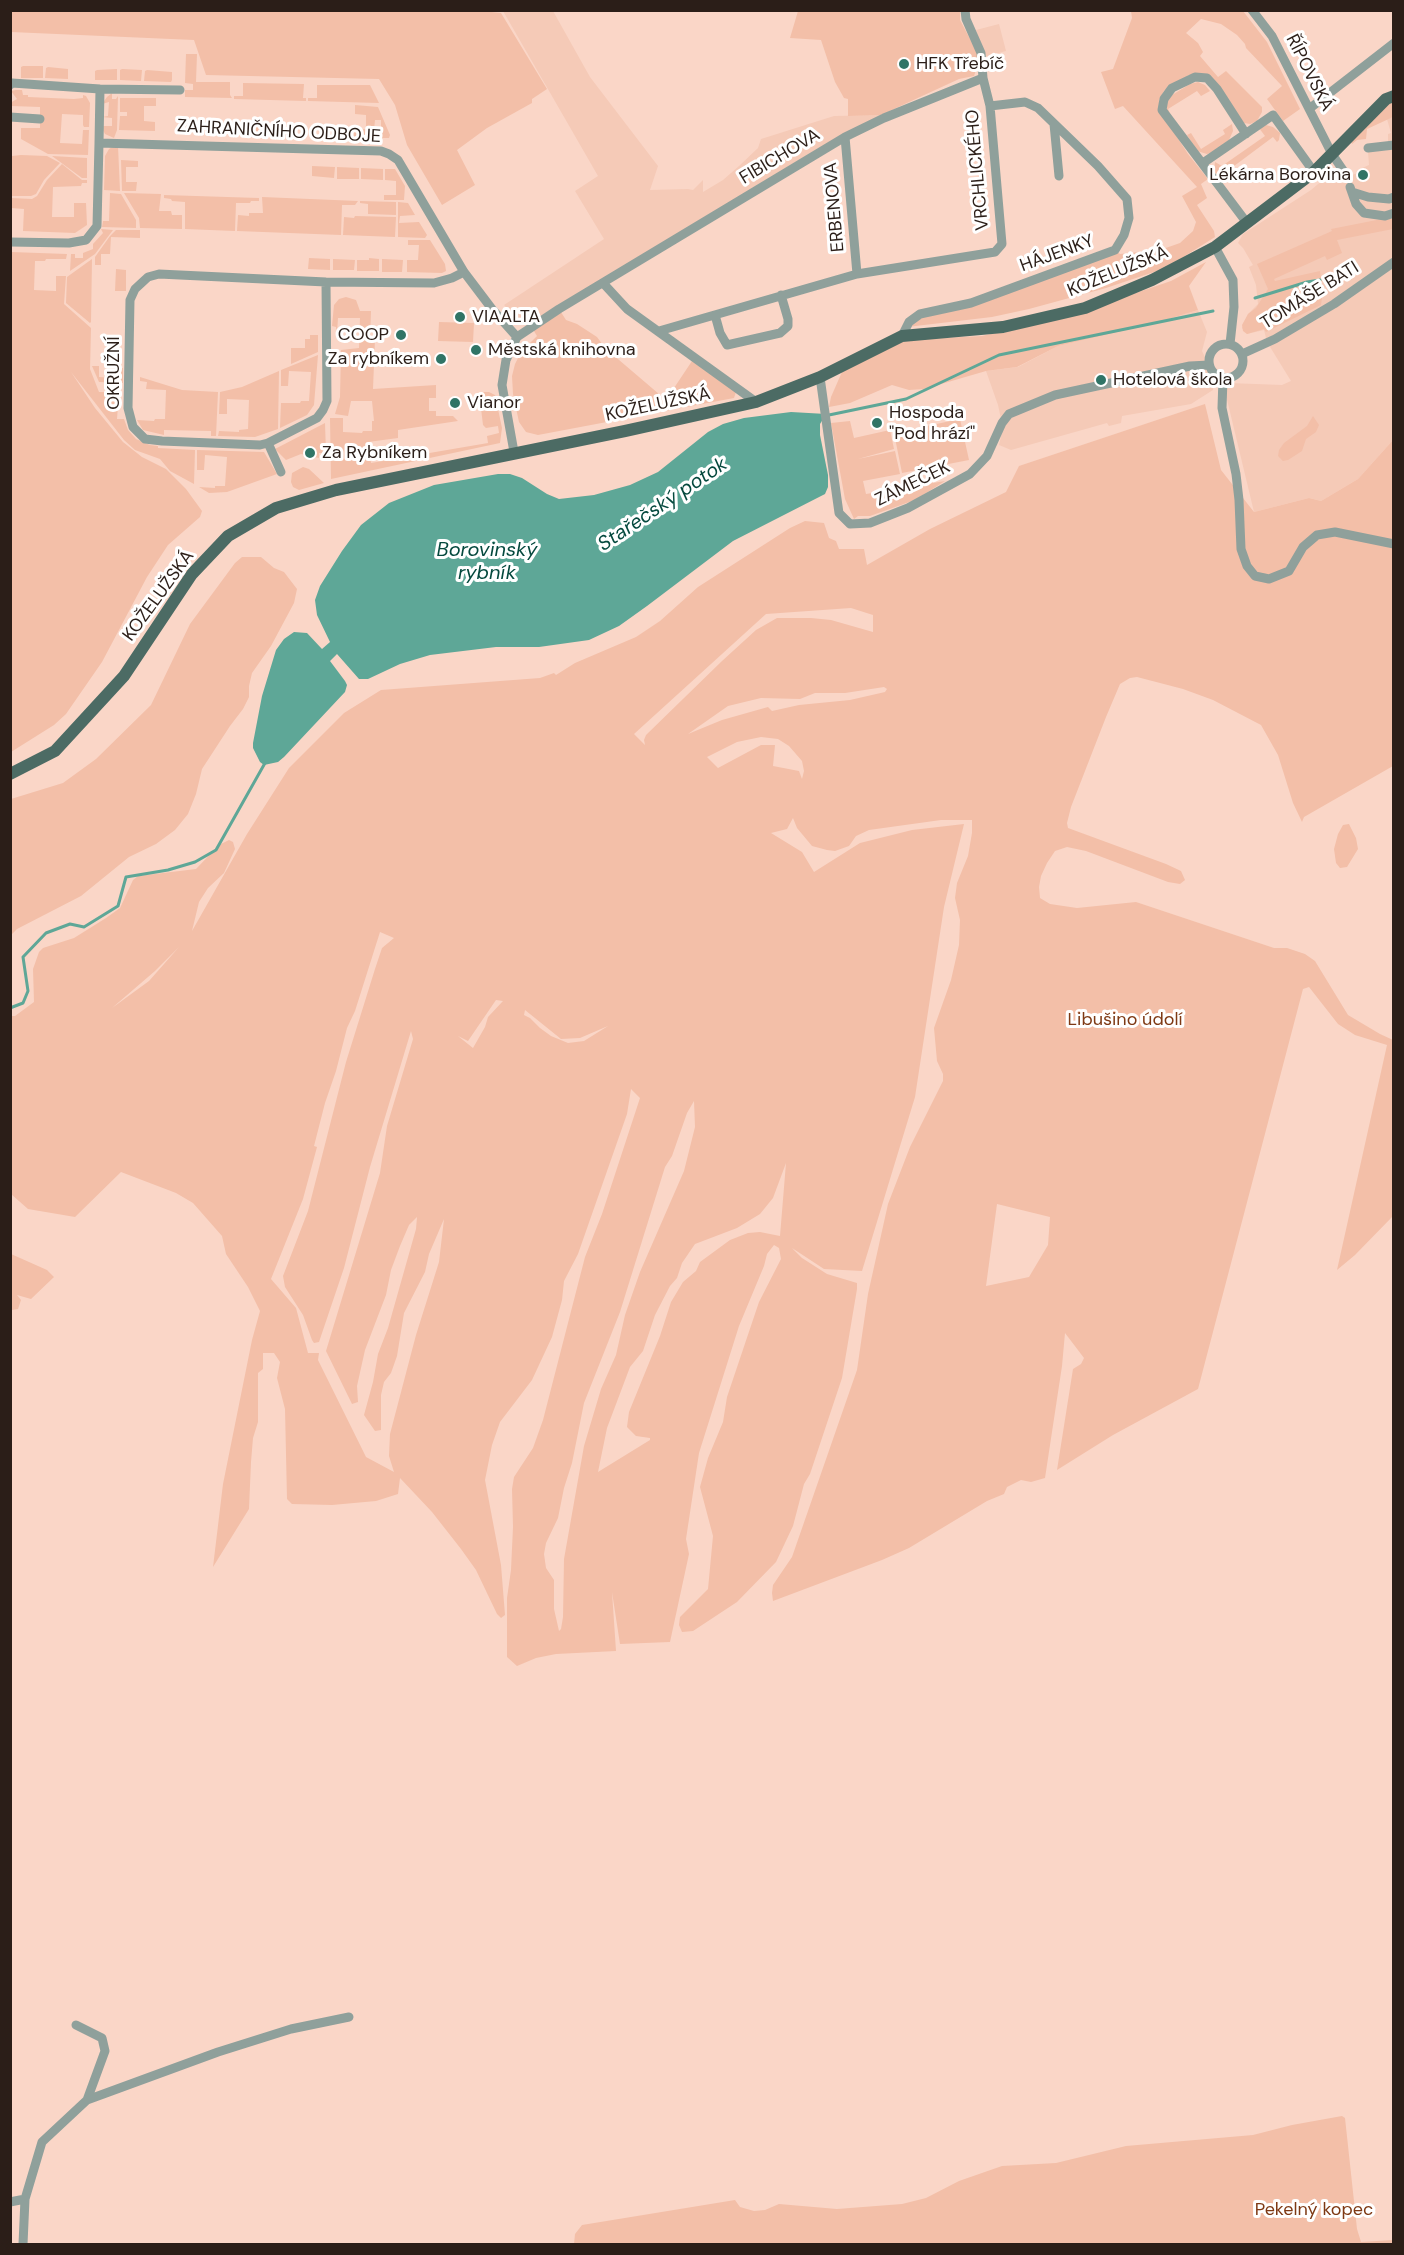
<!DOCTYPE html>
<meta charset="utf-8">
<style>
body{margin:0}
#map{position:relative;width:1404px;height:2255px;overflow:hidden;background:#fad6c7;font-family:"DM Sans",sans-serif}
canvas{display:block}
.frame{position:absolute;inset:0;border:12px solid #2b1e18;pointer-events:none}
</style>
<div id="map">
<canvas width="1404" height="2255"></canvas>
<div class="frame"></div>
</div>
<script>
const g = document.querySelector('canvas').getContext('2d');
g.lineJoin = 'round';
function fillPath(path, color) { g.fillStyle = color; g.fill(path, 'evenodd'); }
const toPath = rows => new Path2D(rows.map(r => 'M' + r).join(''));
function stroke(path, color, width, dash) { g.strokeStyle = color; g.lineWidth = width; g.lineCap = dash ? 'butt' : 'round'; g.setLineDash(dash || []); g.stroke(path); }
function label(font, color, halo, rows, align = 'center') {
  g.font = font + ' "DM Sans",sans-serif'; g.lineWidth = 6; g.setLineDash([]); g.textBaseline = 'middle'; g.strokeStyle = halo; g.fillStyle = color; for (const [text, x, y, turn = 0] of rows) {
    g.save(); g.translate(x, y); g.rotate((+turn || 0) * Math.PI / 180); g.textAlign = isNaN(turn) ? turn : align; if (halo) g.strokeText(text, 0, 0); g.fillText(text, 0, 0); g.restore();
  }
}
const built = toPath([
 [503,11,553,11,590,77,658,166,650,190,688,189,693,190,703,180,703,192,723,180,739,166,758,148,761,139,834,116,881,115,528,327,520,322,504,305,604,239,575,191,598,176],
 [999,24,1006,51,984,57,976,30],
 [1393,117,1393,440,1358,479,1321,501,1309,498,1254,512,1224,387,1228,383,1282,385,1291,381,1267,342,1264,330,1247,334,1242,328,1248,314,1258,304,1256,285,1249,267,1253,265,1243,248,1238,243,1243,234,1311,190,1324,179,1334,181,1358,173,1360,169,1369,165,1368,152,1388,150,1388,134,1391,133,1387,119],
 [1198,310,1207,332,1202,351,1211,370,1213,390,1191,404,1122,416,1121,423,1109,426,1107,423,1011,450,999,445,1003,428,998,405,986,371,1018,367,1058,346,1149,325]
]);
const green = toPath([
 [11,10,482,11,501,13,547,89,532,99,532,103,487,128,457,150,475,185,442,205,407,145,395,105,379,79,206,75,194,40,11,32],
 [798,11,960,11,960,20,977,52,979,61,974,76,959,79,881,115,848,116,848,99,844,98,835,82,821,40,790,38],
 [1131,11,1243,11,1267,42,1300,109,1283,121,1267,99,1282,86,1246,48,1245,44,1237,35,1221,24,1201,19,1186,33,1198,43,1203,52,1200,56,1218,77,1226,71,1262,107,1262,112,1257,121,1250,124,1244,123,1215,83,1189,75,1164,91,1159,100,1161,112,1188,154,1208,179,1201,184,1207,198,1197,205,1214,231,1215,237,1166,268,1106,288,1029,309,992,317,907,327,920,314,971,303,1115,250,1120,254,1160,250,1180,243,1193,231,1196,222,1182,196,1197,187,1123,106,1115,109,1101,72,1113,69,1132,18],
 [186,54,197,54,196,82,230,82,230,95,232,98,185,97,185,90,193,90,193,84,185,83],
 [23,66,43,66,43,78,21,78,21,67],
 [48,67,68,69,68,79,45,78,46,68],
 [117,69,117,80,95,80,95,71,97,70],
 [122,69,142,70,141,81,120,80,120,70],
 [147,70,172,72,172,80,171,82,144,81,145,71],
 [1198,82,1205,85,1210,91,1201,96,1197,91,1168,109,1170,113,1166,110,1168,100,1172,95,1190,84],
 [243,83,304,84,303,98,306,98,306,101,234,99,234,96,243,96],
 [317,85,370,85,379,103,308,101,308,98,317,98],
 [16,90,22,90,23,95,28,95,28,97,74,99,83,98,83,95,86,96,90,103,89,127,84,127,83,125,83,115,62,114,60,143,82,144,83,130,89,130,88,155,48,154,21,139,21,128,40,128,40,107,11,106,10,103,17,99,11,91],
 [112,93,112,99,116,99,118,96,117,130,114,138,105,134,101,126,112,126,112,118,102,117,108,116,109,102,102,104,107,97],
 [1393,96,1393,117,1367,129,1366,139,1357,140,1352,144,1348,135],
 [120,98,156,98,156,106,144,106,144,121,155,122,155,131,119,130,120,116,127,116,127,112,120,112],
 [355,105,378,107,390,135,389,138,381,138,381,120,375,120,373,139,354,138,354,130,366,129,366,115,355,114],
 [218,122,228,122,228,134,205,133,206,123,217,124],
 [231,123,253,123,253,135,230,134],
 [255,123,278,126,278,136,255,135],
 [1232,124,1233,131,1229,140,1213,152,1207,154,1197,151,1187,135,1191,133,1201,149,1225,134,1223,130],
 [1266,125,1273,127,1280,133,1279,140,1277,142,1273,137,1222,175,1225,180,1220,180,1214,171,1215,162,1222,166,1265,136,1259,128],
 [114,146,118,146,120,191,104,190,105,156,109,149],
 [21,155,47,156,60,163,44,180,36,194,31,196,11,196,12,156],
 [52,156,87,158,87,178,82,178],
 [121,160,138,161,138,167,126,167,126,182,137,182,136,191,122,191],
 [62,164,82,180,87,180,87,183,82,183,81,186,53,187,52,217,74,217,74,203,86,203,87,225,75,233,23,231,24,209,11,208,11,198,32,199,37,196,47,180],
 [312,166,335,167,334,178,312,176],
 [337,167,359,168,359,179,337,179],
 [361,168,383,169,383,180,361,179],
 [385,169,395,169,405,186,404,200,384,200,384,195,396,195,396,181,385,180],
 [110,193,121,194,136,220,136,228,102,227,103,221,109,221],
 [124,193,161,194,159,211,171,211,172,215,182,215,182,229,140,228,139,218],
 [164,195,259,198,259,201,251,201,250,203,236,203,235,231,185,229,185,202,172,201,171,199,164,198],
 [262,197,358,201,355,205,342,205,341,235,237,231,238,215,249,216,249,213,263,213],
 [360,201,396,202,396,215,368,214,368,204,360,203],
 [398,202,408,203,415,215,400,216,399,223,419,222,427,235,425,238,398,237],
 [355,216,396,217,395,237,343,235,344,217,354,218],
 [1392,217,1393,229,1337,240,1342,253,1327,260,1325,256,1274,279,1275,281,1320,271,1323,291,1321,305,1266,332,1264,329,1247,334,1243,331,1242,325,1248,314,1256,308,1268,289,1257,264,1332,231,1331,229],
 [101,229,113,230,95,254,70,271,71,254,75,254,75,258,83,258,83,253,93,249,93,244,103,233],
 [116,230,140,230,140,238,111,237,110,254,101,254,101,265,95,265,95,257,110,236],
 [408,240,430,240,445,264,446,271,442,273,407,272,407,260,418,260,419,245,408,245],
 [11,252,67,254,66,259,46,259,45,261,35,261,34,290,56,291,56,276,66,276,64,304,91,328,90,369,99,392,119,392,117,419,124,419,128,430,136,439,150,445,158,446,158,448,195,450,194,484,170,471,160,459,135,450,124,440,71,372,95,408,123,442,142,457,166,469,186,489,202,511,200,517,168,545,147,577,102,662,66,714,54,725,11,752],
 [309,258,330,259,330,270,308,269],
 [369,258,379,259,379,271,357,271,357,260,369,260],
 [92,259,91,322,90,323,66,303,67,277],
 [333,259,355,260,354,270,333,270],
 [382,259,403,260,402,272,382,272],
 [1206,262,1189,286,1198,310,1149,325,1058,346,1017,367,986,371,924,389,909,390,892,385,850,403,829,407,831,397,845,365,902,336,922,339,982,336,1065,317,1171,281],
 [116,269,126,270,126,291,115,291],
 [346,297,356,300,360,311,371,311,370,339,375,339,373,389,436,385,436,398,429,398,429,411,436,411,436,416,453,416,458,421,398,430,398,438,368,442,371,463,488,443,487,436,499,433,498,426,486,428,483,425,480,400,481,394,484,392,489,392,495,395,502,428,500,443,331,479,330,418,343,418,343,432,362,433,363,431,372,431,372,421,374,421,372,401,351,401,348,416,335,414,340,397,341,350,359,348,360,318,338,318,337,333,336,327,332,326,334,305,339,299],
 [559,309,566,320,577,324,597,337,605,348,666,400,694,358,737,389,734,398,538,435,526,432,519,422,513,394,512,376,515,364,521,352,537,336,532,328],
 [439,322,474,323,473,342,438,341],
 [310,335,318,335,318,352,291,364,291,348,305,348,305,339,310,339],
 [318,355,314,405,307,415,280,428,281,403,300,403,301,401,309,401,311,372,289,371,288,386,281,386,281,370],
 [92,366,99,366,99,377,114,378,114,368,123,368,123,383,99,382],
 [279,371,278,429,255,437,218,436,219,431,239,432,239,430,248,429,249,400,227,399,227,414,219,414,220,392,242,387],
 [140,377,182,390,218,392,216,436,211,436,211,431,164,430,164,435,143,430,137,420,154,421,155,419,165,419,166,390,146,389,147,382,140,381],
 [1205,404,1221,470,1254,512,1309,498,1321,501,1358,479,1393,440,1393,766,1304,817,1302,822,1293,803,1278,755,1261,725,1213,700,1183,689,1137,677,1130,678,1120,684,1106,717,1071,807,1067,823,1068,828,1166,864,1181,871,1185,880,1180,884,1168,882,1086,851,1067,847,1055,851,1047,863,1041,876,1039,887,1040,898,1050,904,1077,908,1136,902,1274,948,1287,948,1305,954,1315,961,1348,1015,1380,1034,1393,1040,1393,1216,1355,1255,1337,1270,1387,1045,1355,1035,1338,1024,1309,987,1303,989,1198,1389,1113,1435,1057,1470,1073,1369,1081,1364,1084,1358,1065,1333,1062,1366,1045,1478,1031,1482,1021,1480,1007,1487,1004,1494,987,1501,909,1548,882,1560,773,1601,772,1593,773,1585,792,1557,857,1370,868,1294,888,1204,910,1147,943,1081,943,1074,937,1061,934,1028,951,980,959,945,960,920,955,898,957,883,968,856,972,833,972,820,941,820,869,830,856,836,849,846,835,851,827,850,812,846,797,828,793,818,787,829,771,833,802,852,814,872,860,843,912,830,964,824,944,907,915,1097,862,1271,824,1269,792,1248,802,1258,827,1274,857,1283,857,1289,842,1378,810,1474,804,1484,793,1526,776,1562,737,1602,693,1631,682,1632,679,1625,680,1617,708,1589,713,1536,700,1487,708,1458,723,1422,727,1397,759,1302,781,1259,779,1248,774,1245,767,1254,764,1266,739,1326,699,1453,686,1539,689,1554,670,1642,620,1644,612,1592,616,1651,556,1654,536,1658,517,1666,507,1657,507,1598,511,1570,513,1527,512,1489,514,1477,533,1448,543,1420,585,1257,602,1214,640,1098,631,1089,627,1114,578,1254,564,1281,562,1300,552,1337,532,1380,500,1422,492,1445,485,1480,501,1565,505,1615,501,1618,497,1614,476,1570,461,1549,432,1512,400,1478,398,1494,376,1501,332,1505,292,1504,287,1499,285,1409,277,1378,280,1362,274,1353,263,1353,263,1369,258,1373,258,1422,253,1438,251,1462,249,1509,213,1567,223,1484,252,1340,260,1311,248,1287,226,1254,222,1236,193,1203,176,1193,121,1172,75,1217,28,1209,11,1194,11,1016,15,1016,34,1002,33,969,39,952,43,948,74,938,106,918,120,908,133,880,138,876,196,869,219,845,229,840,233,842,235,849,224,873,208,888,199,902,192,931,247,834,289,768,344,713,381,690,540,678,554,673,556,675,575,663,636,637,660,621,698,587,790,528,805,521,824,523,829,538,836,541,839,549,864,549,867,565,930,529,1006,492,1019,466],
 [851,608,873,615,873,632,831,620,811,618,777,618,756,630,722,661,646,735,644,740,645,745,634,734,766,614],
 [884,687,887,689,885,692,850,700,799,705,772,711,768,707,722,720,688,734,728,706,761,698,800,699,815,693,845,693],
 [761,737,778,739,789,746,802,761,804,771,802,779,799,771,773,766,775,745,761,745,718,768,707,757,737,742],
 [380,932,394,938,382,948,375,969,346,1062,308,1211,283,1276,285,1287,303,1315,312,1340,314,1343,319,1342,344,1268,370,1167,411,1031,413,1039,387,1126,380,1173,326,1351,352,1404,358,1402,357,1386,365,1350,386,1295,391,1270,400,1246,409,1225,417,1217,416,1229,388,1328,378,1354,373,1382,364,1415,375,1431,381,1430,381,1395,384,1382,391,1373,397,1356,404,1313,425,1272,429,1254,444,1219,439,1262,416,1335,390,1434,389,1456,394,1472,366,1457,318,1360,319,1353,308,1353,296,1308,271,1279,303,1199,317,1147,314,1146,325,1103,336,1071,347,1028,355,1011],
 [179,947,149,981,112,1008,155,971],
 [496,1000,503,1001,488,1017,485,1027,473,1048,458,1036,468,1041],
 [525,1010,561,1039,580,1038,608,1026,584,1041,568,1043,551,1036,540,1028,530,1018,524,1015],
 [694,1101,695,1127,684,1171,640,1272,625,1315,616,1355,601,1389,584,1446,564,1559,563,1617,561,1629,559,1631,554,1609,554,1580,546,1568,544,1554,546,1543,558,1518,564,1488,572,1463,584,1403,620,1312,665,1167,672,1156,687,1113],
 [786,1163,780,1236,760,1232,748,1233,730,1240,700,1262,696,1271,683,1282,671,1302,660,1336,629,1412,627,1427,636,1436,650,1438,650,1440,598,1472,607,1428,630,1367,643,1351,655,1315,670,1286,677,1278,682,1263,695,1244,737,1228,760,1214,773,1198],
 [997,1204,1050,1217,1048,1245,1029,1277,986,1286],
 [1313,416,1319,425,1316,432,1306,439,1302,451,1288,460,1283,461,1278,456,1279,450,1284,443,1307,426],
 [960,419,969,460,902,473,894,433],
 [850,421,854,438,890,430,894,449,858,459,895,451,900,474,863,481,866,494,945,481,915,500,870,516,858,516,854,519,845,499,831,423],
 [325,423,326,453,319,453,319,458,301,454,286,460,275,449],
 [197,450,264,452,277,474,227,492,209,493,199,487,215,488,215,486,225,486,227,457,205,455,204,470,197,470],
 [303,467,309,469,324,483,299,490,293,487,291,482,292,473],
 [242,557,261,557,274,568,284,572,297,589,294,603,271,646,252,673,249,686,249,697,243,709,230,726,202,769,196,794,188,814,175,830,156,844,129,857,81,896,17,929,11,935,11,799,63,783,96,759,151,705,190,624,235,563],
 [1349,824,1356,838,1358,849,1347,867,1340,868,1336,863,1334,849,1338,834,1343,825],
 [11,1254,47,1270,54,1277,31,1299,17,1295,21,1300,18,1309,12,1310],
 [1342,2116,1345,2118,1357,2229,1361,2242,1393,2240,1393,2244,574,2244,575,2234,582,2225,735,2200,740,2207,754,2211,765,2210,779,2204,837,2209,902,2204,926,2198,959,2181,1002,2166,1056,2163,1126,2146,1253,2135,1292,2125]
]);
const water = toPath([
 [791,412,826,414,820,424,820,435,828,475,828,487,825,494,733,541,647,606,619,626,589,640,539,647,496,647,430,655,400,664,368,679,359,679,337,654,330,661,345,681,347,685,345,692,284,757,278,762,264,765,260,762,253,748,253,743,262,696,276,650,284,639,294,632,307,633,322,649,330,642,317,615,315,600,320,586,342,551,361,525,389,503,434,485,498,474,510,474,522,478,547,494,559,499,594,495,630,485,658,472,708,432,723,424,744,418]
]);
const stream = toPath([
 [1255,298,1307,282,1320,280],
 [829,415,906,399,999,355,1213,311],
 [10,1008,23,1003,28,991,23,957,46,933,70,924,84,927,118,906,126,877,168,870,195,862,216,850,265,763]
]);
const minor = toPath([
 [1252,10,1272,36,1332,154,1347,176],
 [10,85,12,83,100,89,180,90],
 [1309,109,1394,43],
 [10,117,40,119],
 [1054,124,1059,176],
 [1246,134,1217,89,1207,78,1195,77,1172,88,1164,99,1162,110,1247,223],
 [845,137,857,274],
 [99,143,100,89],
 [1368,148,1394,145],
 [1203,163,1273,115,1314,172],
 [1350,187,1356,204,1364,213,1385,216,1394,213],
 [1352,192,1368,197,1389,199,1394,197],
 [10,242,69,243,86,240,97,226,99,143,381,151,389,154,398,160,464,272,492,309,517,337],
 [1215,247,1233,280,1234,307,1230,344],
 [326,282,327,401,323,410,317,418,268,443,260,445,162,441,145,439,133,427,128,408,130,300,135,289,148,277,159,274,326,282,434,283,452,278,464,272],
 [603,283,627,309,756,402],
 [715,315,720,333,727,345,780,333,788,326,788,319,781,295],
 [659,331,857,274,995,252,1002,244,990,106,983,78,981,53,966,19,965,10],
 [902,336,909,322,920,314,971,303,1115,250,1124,235,1129,218,1127,199,1098,166,1038,108,1025,102,990,106],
 [517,337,559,309,845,137,884,118,983,78],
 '1209 361a17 17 0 1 1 34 0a17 17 0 1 1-34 0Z',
 [1242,354,1275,339,1334,304,1394,262],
 [820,377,839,513,850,524,870,523,908,508,970,474,987,456,1002,423,1009,414,1055,395,1190,366,1209,365],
 [1223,378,1222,408,1236,474,1239,500,1241,549,1247,566,1255,576,1269,579,1289,571,1303,547,1317,535,1335,532,1394,544],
 [268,443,281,472],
 [514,452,502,385,506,360,517,337],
 [76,2025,102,2038,105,2051,87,2100],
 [10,2202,25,2199],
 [23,2244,25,2199,42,2142,87,2100,218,2052,291,2029,349,2017]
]);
const major = toPath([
 [10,774,55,751,124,676,192,574,228,536,276,508,336,490,625,431,756,402,820,377,902,336,1003,327,1085,308,1152,280,1215,247,1314,172,1386,99,1394,96]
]);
const markers = [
 [904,64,6,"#307466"],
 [1363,175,6,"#307466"],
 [460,317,6,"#307466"],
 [401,335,6,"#307466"],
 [476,350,6,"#307466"],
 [441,359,6,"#307466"],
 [1101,380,6,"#307466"],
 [455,403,6,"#307466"],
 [877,423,6,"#307466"],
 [310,453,6,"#307466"]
];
const poiNames = [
 ["HFK Třebíč",916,64],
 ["Lékárna Borovina",1351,175,"right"],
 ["VIAALTA",472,317],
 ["COOP",389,335,"right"],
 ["Městská knihovna",488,350],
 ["Za rybníkem",429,359,"right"],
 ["Hotelová škola",1113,380],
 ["Vianor",467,403],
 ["Hospoda",889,413],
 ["\"Pod hrází\"",889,434],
 ["Za Rybníkem",322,453]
];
const streetNames = [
 ["ŘÍPOVSKÁ",1309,73,63],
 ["ZAHRANIČNÍHO ODBOJE",279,132,3],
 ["FIBICHOVA",780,157,-31],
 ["VRCHLICKÉHO",978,170,-95],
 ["ERBENOVA",835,207,-95],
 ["HÁJENKY",1057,254,-20],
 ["KOŽELUŽSKÁ",1118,272,-22],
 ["TOMÁŠE BATI",1310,296,-32],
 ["OKRUŽNÍ",114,373,-90],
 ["KOŽELUŽSKÁ",658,405,-12],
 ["ZÁMEČEK",913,484,-26],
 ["KOŽELUŽSKÁ",159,596,-54]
];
const parkNames = [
 ["Libušino údolí",1125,1020],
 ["Pekelný kopec",1314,2210]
];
const waterNames = [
 ["Stařečský potok",663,505,-34],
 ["Borovinský",487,551],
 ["rybník",487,574]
];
fillPath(built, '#f5cab7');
fillPath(green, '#f3bfa8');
fillPath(water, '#5ea797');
stroke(stream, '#5ea797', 3);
stroke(minor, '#8fa09b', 9);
stroke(major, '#4c6b64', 12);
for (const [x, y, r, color] of markers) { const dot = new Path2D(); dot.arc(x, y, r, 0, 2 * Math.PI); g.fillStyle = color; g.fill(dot); stroke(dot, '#fff', 2); }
label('18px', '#2b1e18', '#fff', poiNames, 'left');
label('18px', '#2b1e18', '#fff', streetNames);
label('18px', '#7e3914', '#fff', parkNames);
label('italic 20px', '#05493e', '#fff', waterNames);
</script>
